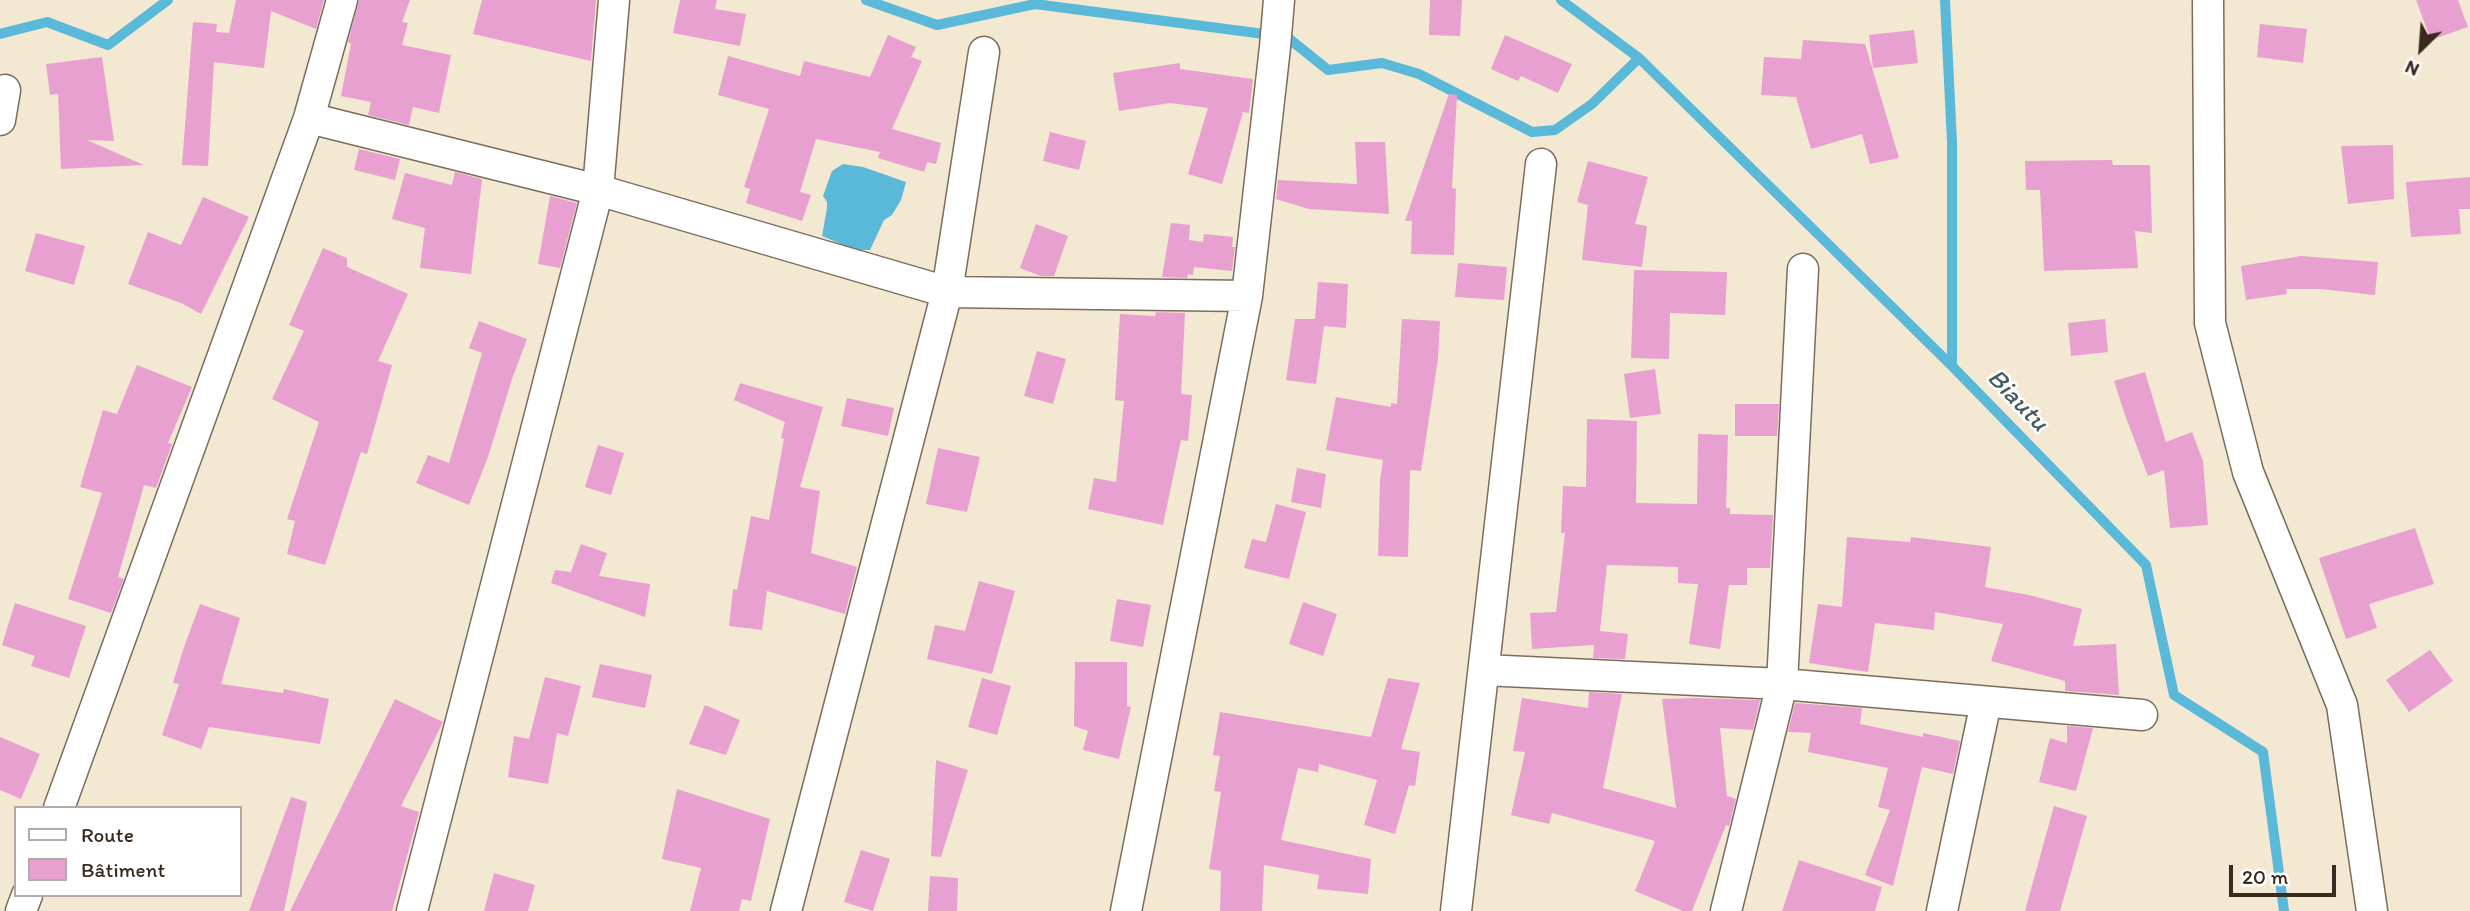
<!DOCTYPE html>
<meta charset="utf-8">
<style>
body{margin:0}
#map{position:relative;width:2470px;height:911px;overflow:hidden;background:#f3e8d1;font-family:Itim,sans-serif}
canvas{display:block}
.legend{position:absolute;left:14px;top:806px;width:228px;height:91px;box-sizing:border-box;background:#fff;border:2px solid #b1aaa5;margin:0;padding:9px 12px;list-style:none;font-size:21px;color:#3b2a1e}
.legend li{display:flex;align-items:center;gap:14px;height:35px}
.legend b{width:35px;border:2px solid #b1aaa5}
.north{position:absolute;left:2386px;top:14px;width:70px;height:70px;-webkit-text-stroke:5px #fff;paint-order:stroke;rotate:205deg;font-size:19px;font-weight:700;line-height:28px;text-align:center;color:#3b2a1e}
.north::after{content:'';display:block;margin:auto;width:24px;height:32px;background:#3b2a1e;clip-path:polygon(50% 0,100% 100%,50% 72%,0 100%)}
.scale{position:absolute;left:2229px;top:865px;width:107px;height:32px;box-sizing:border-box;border:4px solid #3b2a1e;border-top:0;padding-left:9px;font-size:21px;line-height:24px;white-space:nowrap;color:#3b2a1e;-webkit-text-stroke:5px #fff;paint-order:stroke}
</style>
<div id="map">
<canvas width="2470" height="911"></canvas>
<ul class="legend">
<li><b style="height:9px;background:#fff"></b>Route</li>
<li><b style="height:19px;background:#e8a0d1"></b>Bâtiment</li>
</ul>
<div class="north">N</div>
<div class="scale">20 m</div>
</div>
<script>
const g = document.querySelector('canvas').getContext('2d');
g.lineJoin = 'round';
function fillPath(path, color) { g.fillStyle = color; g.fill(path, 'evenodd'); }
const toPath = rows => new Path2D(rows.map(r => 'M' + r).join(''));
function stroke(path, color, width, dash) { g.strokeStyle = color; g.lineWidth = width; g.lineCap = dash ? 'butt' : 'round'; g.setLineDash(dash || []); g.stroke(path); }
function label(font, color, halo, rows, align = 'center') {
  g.font = font + ' Itim,sans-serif'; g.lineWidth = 5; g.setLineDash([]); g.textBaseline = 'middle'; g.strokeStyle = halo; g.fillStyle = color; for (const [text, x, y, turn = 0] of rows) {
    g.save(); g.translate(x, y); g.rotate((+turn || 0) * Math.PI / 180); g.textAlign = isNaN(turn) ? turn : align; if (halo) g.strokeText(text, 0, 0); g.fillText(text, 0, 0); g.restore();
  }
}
const water = toPath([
 [843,164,863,167,906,182,901,200,892,215,884,220,870,250,855,250,822,236,827,208,827,202,823,196,832,171]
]);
const stream = toPath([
 [866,0,937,25,1035,4,1287,37,1328,70,1382,63,1419,74,1532,132,1555,130,1592,104,1639,58],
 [1561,0,1639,58,1952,366,2146,565,2174,695,2263,752,2284,911],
 [1945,0,1952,142,1952,366],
 [0,34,47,22,108,45,168,0]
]);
const building = toPath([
 [236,0,324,0,316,29,271,11,264,68,214,62,208,166,182,165,193,22,217,24,216,32,229,33],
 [359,0,410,0,402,22,408,23,402,45,451,55,439,113,413,107,409,125,368,115,371,102,341,96,351,44,348,42],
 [482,0,596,0,591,61,473,34],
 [680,0,717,0,715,9,746,14,740,46,673,33],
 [1430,0,1462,0,1460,36,1429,35],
 [2416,0,2458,0,2468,27,2431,40],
 [2260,24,2307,29,2303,63,2257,57],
 [1914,30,1918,63,1873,68,1869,35],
 [888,35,916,47,911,57,922,61,892,129,941,143,936,164,927,162,924,172,878,158,880,152,816,139,800,192,811,195,802,221,746,203,750,189,744,187,769,109,718,95,728,56,800,76,804,61,870,77],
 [1505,35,1572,64,1558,93,1521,76,1518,81,1491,69],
 [1803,40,1865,44,1899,158,1870,164,1862,134,1811,149,1796,97,1761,95,1764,57,1801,59],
 [102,57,114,141,87,140,144,165,61,169,58,94,50,95,46,64],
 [1180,63,1180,69,1253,79,1249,113,1243,112,1222,184,1188,174,1208,108,1170,103,1119,111,1113,73],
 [1449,94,1457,95,1452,188,1456,189,1454,255,1411,254,1412,221,1405,221],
 [1050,132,1086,141,1079,170,1043,161],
 [1355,142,1385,142,1389,214,1309,209,1276,199,1278,180,1357,184],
 [2393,145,2394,199,2348,204,2341,146],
 [359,149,400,159,395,180,354,170],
 [2112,160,2113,165,2150,165,2152,233,2135,231,2138,268,2044,271,2040,190,2026,190,2025,161],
 [1588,161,1648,177,1635,224,1647,226,1642,267,1582,260,1588,205,1577,202],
 [455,172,482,179,471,274,420,268,425,228,392,219,405,173,452,185],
 [2470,177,2470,209,2459,209,2461,234,2411,237,2406,182],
 [550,196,577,203,560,268,538,264],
 [203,197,249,217,201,314,181,303,128,284,148,232,181,245],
 [1171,223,1190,225,1189,240,1203,242,1204,234,1233,237,1232,247,1235,247,1232,271,1194,267,1193,275,1188,274,1187,278,1162,277],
 [1036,224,1068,236,1054,276,1041,276,1020,268],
 [36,233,85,246,74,285,25,271],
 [323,248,347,258,347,267,408,294,378,361,392,365,367,454,361,452,325,565,287,554,295,521,287,519,319,422,272,399,304,331,289,325],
 [2301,256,2378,262,2375,295,2320,289,2286,289,2287,294,2246,300,2241,266],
 [1458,263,1507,267,1504,300,1455,297],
 [1634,270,1727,272,1725,315,1670,313,1669,359,1631,358],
 [1318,282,1348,284,1346,328,1324,326,1316,384,1286,380,1295,319,1315,319],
 [1156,312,1185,313,1181,394,1192,395,1188,441,1181,440,1163,525,1088,509,1094,478,1116,482,1124,401,1115,400,1120,314,1155,316],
 [1402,319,1440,321,1438,359,1421,471,1410,470,1408,557,1378,556,1380,480,1383,460,1326,450,1336,397,1391,407,1391,403,1397,404],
 [2105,319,2108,352,2071,356,2068,323],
 [479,321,527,339,512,379,488,457,469,505,416,483,428,455,449,463,482,353,469,348],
 [1037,351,1066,359,1053,404,1024,396],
 [137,365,192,387,168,443,172,444,156,488,144,485,118,577,124,579,111,613,68,599,102,493,80,487,103,410,117,414],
 [1655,369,1661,414,1630,418,1624,374],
 [2145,372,2166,442,2192,432,2203,461,2208,525,2170,528,2164,470,2148,476,2125,415,2114,381],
 [740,383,823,407,800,487,820,491,811,553,857,567,845,614,767,591,762,630,729,626,733,589,737,590,751,516,769,520,784,439,781,438,785,422,734,400],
 [847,398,894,408,888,436,841,426],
 [1735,404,1779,404,1777,436,1735,436],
 [1587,419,1637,421,1636,503,1697,504,1698,434,1728,435,1726,508,1730,508,1730,514,1773,515,1770,568,1747,568,1747,585,1729,585,1720,649,1689,644,1698,584,1678,583,1678,567,1607,565,1600,631,1628,634,1625,659,1593,658,1594,645,1532,649,1530,613,1556,612,1565,533,1561,533,1563,486,1586,487],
 [598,445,624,453,611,495,585,487],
 [938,448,980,457,967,512,926,504],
 [1297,468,1326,474,1321,508,1291,502],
 [1276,504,1306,512,1289,579,1244,568,1252,539,1266,542],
 [2415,528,2434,584,2369,604,2377,628,2346,639,2319,558],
 [1847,537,1910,542,1911,537,1991,547,1985,587,2029,595,2082,609,2073,646,2116,644,2119,695,2065,691,2065,681,1991,661,2003,624,1935,612,1934,630,1875,623,1868,672,1809,663,1818,604,1842,607],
 [581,544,607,553,599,576,650,584,645,617,551,583,555,570,571,572],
 [979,581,1015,591,992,674,927,659,935,625,965,631],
 [1117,599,1151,605,1143,647,1110,641],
 [1303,602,1337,614,1323,656,1289,644],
 [15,603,86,626,69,678,31,666,35,656,2,645],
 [200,604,240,618,221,684,283,693,284,689,329,699,320,744,209,727,201,749,162,735,179,684,173,683,183,650],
 [2430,650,2453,681,2409,712,2386,680],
 [1075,662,1127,662,1127,706,1131,707,1119,759,1083,750,1088,731,1074,726],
 [600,664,652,675,645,708,592,697],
 [545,677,581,686,568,736,557,733,548,784,508,777,514,736,529,739],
 [982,678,1011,686,997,735,968,727],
 [1388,678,1420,683,1401,749,1420,752,1415,786,1409,785,1395,834,1364,825,1377,780,1319,764,1318,772,1298,768,1281,840,1371,859,1368,894,1317,889,1319,875,1264,865,1262,911,1220,911,1221,871,1209,869,1221,792,1214,791,1220,756,1213,755,1220,712,1371,737],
 [1589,692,1622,694,1603,788,1676,808,1662,699,1697,698,1760,700,1753,730,1720,728,1727,796,1736,799,1729,826,1726,825,1692,911,1683,911,1635,891,1655,841,1552,813,1549,824,1511,815,1525,752,1513,751,1522,698,1588,708],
 [395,699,443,722,401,806,419,812,392,911,290,911],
 [1795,703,1862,708,1860,724,1923,737,1923,733,1960,741,1953,774,1922,767,1893,886,1865,875,1890,810,1878,807,1888,768,1808,752,1811,733,1788,732],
 [705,705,740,720,726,755,689,744],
 [2067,726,2093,728,2076,791,2039,782,2050,738,2067,743],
 [0,737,40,754,21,799,0,790],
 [936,760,968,770,941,857,931,856],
 [677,789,770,819,751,901,742,899,739,911,690,911,701,868,662,859],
 [291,797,307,802,284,911,249,911],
 [2054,806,2087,816,2060,911,2025,911],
 [861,850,890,859,873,911,844,902],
 [1799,860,1882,887,1875,911,1782,911],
 [494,873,535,885,528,911,484,911],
 [930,876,958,878,957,911,928,911]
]);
const street = toPath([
 [2208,0,2210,323,2248,472,2342,705,2372,911],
 [309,118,598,190,947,292,1247,296],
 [0,120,5,90],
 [1484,670,1782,684,2142,715],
 [59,808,309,118,342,0],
 [21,911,27,895],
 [412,911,598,190,614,0],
 [786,911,947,292,984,52],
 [1126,911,1247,296,1275,47,1279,0],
 [1456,911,1541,164],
 [1726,911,1782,684,1803,269],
 [1942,911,1986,702]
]);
const waterNames = [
 ["Biautu",2017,401,46]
];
fillPath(water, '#5ab8d8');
stroke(stream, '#5ab8d8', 10);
fillPath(building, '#e8a0d1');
stroke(street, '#7b6c5d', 33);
stroke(street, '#fff', 30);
label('italic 26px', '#465c5f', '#fff', waterNames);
</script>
